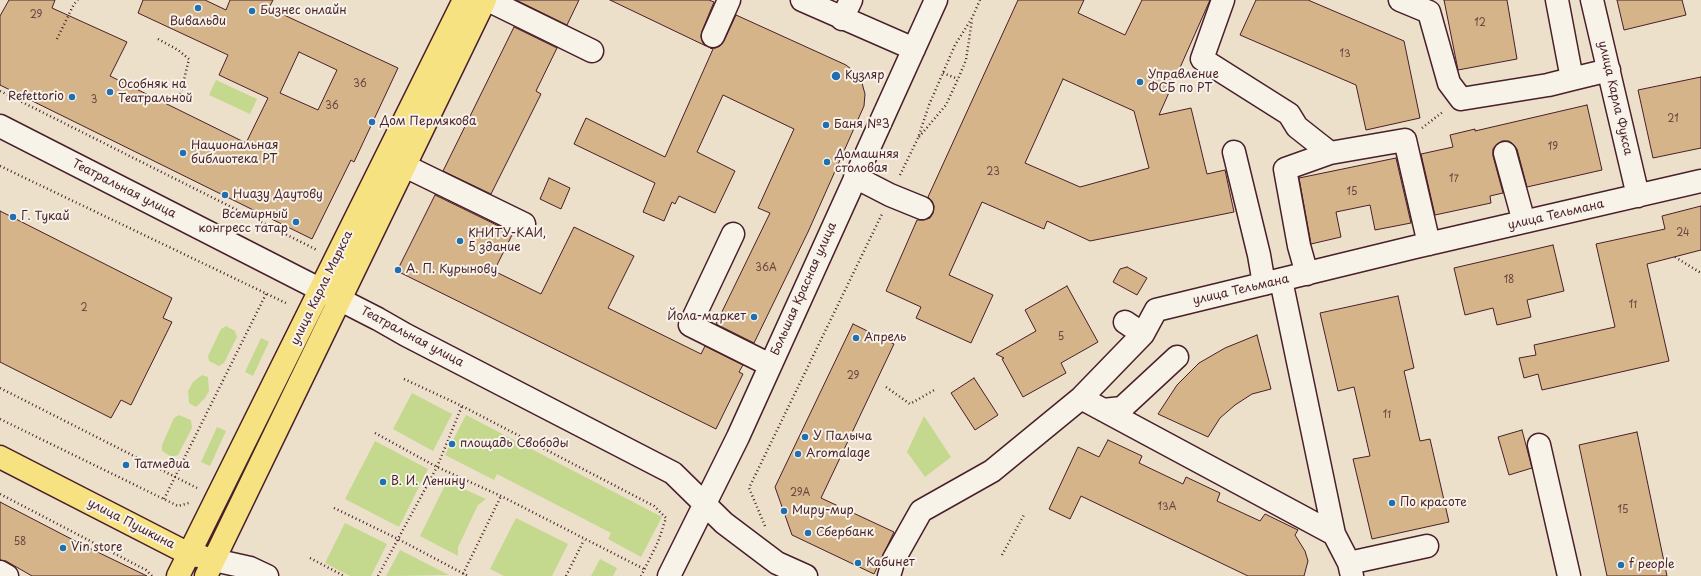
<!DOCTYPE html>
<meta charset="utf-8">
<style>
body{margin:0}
canvas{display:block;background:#ece0cb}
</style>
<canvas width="1701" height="576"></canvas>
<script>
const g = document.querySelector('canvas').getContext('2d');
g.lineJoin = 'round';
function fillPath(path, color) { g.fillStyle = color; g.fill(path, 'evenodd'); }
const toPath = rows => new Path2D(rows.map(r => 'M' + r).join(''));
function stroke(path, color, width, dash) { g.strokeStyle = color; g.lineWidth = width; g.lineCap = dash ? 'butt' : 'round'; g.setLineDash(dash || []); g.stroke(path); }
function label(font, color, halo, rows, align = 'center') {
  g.font = font + ' "Playpen Sans",sans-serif'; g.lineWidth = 4; g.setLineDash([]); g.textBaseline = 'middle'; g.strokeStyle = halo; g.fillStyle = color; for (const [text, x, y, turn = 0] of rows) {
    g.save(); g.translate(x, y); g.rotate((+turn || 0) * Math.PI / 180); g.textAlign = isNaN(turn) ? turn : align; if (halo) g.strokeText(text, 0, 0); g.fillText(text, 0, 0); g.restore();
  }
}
const green = toPath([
 [216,80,257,99,250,114,209,95],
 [226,326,235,331,237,337,224,363,219,366,209,361,208,356,221,329],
 [261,338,269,342,253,376,245,372],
 [202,375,208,377,209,391,205,398,196,407,189,403,188,391,193,382],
 [412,393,452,414,433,451,393,429],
 [179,415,191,420,192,428,178,455,172,457,162,451,162,445,174,418],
 [466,415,662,517,641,557,608,539,611,533,497,474,494,480,445,455],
 [924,416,951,457,925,477,907,452],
 [217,427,226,431,210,466,201,462],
 [375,441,428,469,399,527,345,499],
 [447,481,486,499,478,505,458,547,458,556,420,536],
 [516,518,568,544,552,576,504,576,490,569],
 [345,523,387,544,371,576,350,576,325,563],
 [400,550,449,575,386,576],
 [600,559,617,568,613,576,591,576]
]);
const building = toPath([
 [9,0,55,0,52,8,127,42,110,76,246,143,268,98,219,75,228,55,138,13,143,0,205,0,226,10,230,0,273,0,269,8,398,68,354,162,351,160,312,239,0,85,0,16,9,0],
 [299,52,337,70,318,110,280,93,299,52],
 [516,0,579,0,567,25,516,0],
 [610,0,709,0,714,2,702,31,701,37,703,43,706,46,610,0],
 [1018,0,1084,0,1078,13,1125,35,1142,0,1210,0,1159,115,1191,108,1207,174,1225,170,1234,212,1090,241,1047,221,1044,229,982,202,949,275,993,295,971,343,916,318,921,307,886,291,917,220,924,220,930,218,933,213,934,206,932,201,928,197,1018,0],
 [1063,79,1134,111,1149,168,1080,187,1025,163,1063,79],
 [1256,0,1308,0,1404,41,1420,118,1366,130,1356,85,1240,35,1256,0],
 [1444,0,1507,0,1517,59,1458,70,1444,0],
 [1617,0,1682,0,1686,15,1624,30,1617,0],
 [736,15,846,65,856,73,862,83,865,94,864,106,808,232,754,343,716,324,770,213,758,208,794,129,723,95,697,152,735,171,715,213,679,196,675,204,672,202,664,221,643,212,655,183,574,144,586,118,665,157,713,49,710,48,715,48,720,46,724,41,736,15],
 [514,27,557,48,536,91,541,94,491,194,443,171,514,27],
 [1701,77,1701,148,1653,158,1638,90,1701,77],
 [1587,105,1602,170,1527,187,1517,149,1513,144,1509,141,1502,141,1496,145,1493,149,1493,156,1503,193,1490,196,1491,203,1435,215,1421,154,1453,147,1450,135,1475,129,1475,131,1587,105],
 [1396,158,1411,223,1375,230,1370,205,1336,212,1341,237,1311,244,1299,178,1396,158],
 [549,178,570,188,561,209,540,199,549,178],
 [435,195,513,233,494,271,541,294,574,227,634,256,608,308,701,354,705,346,743,365,739,372,743,374,716,429,397,271,435,195],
 [1701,206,1701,250,1647,264,1669,361,1542,390,1538,374,1524,378,1519,358,1536,355,1534,345,1615,327,1596,244,1665,229,1662,216,1701,206],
 [0,211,172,298,163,318,172,322,131,405,121,400,111,418,0,362,0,211],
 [1553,245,1564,291,1527,300,1531,317,1497,325,1493,308,1465,315,1454,268,1553,245],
 [1127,267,1147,278,1137,295,1113,282,1120,269,1127,267],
 [1067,286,1098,342,1061,363,1066,373,1023,397,1002,359,1004,358,996,354,1036,331,1025,310,1067,286],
 [1398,296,1414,368,1404,371,1420,441,1430,439,1449,522,1372,539,1353,459,1370,456,1354,387,1338,391,1320,313,1398,296],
 [853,324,894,344,821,498,894,532,874,574,792,535,775,487,853,324],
 [1257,335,1271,389,1252,394,1235,405,1220,418,1208,437,1158,414,1177,385,1199,363,1225,348,1257,335],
 [974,378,998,415,975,430,951,393,974,378],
 [1522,430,1532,468,1509,475,1498,437,1522,430],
 [1637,432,1667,576,1607,576,1579,445,1637,432],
 [1108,440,1142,456,1139,463,1183,484,1186,477,1220,493,1217,501,1260,521,1265,514,1298,530,1295,535,1305,551,1308,561,1304,576,1248,576,1081,496,1070,519,1049,509,1078,447,1099,457,1108,440],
 [0,502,81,544,147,576,32,576,6,561,0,560,0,502]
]);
const path = toPath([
 [57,39,74,4,78,0],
 [158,39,178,50,189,59,180,96],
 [943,73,958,79],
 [0,91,317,250],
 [1422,128,1444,111],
 [919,137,946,105,958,79,966,60,972,20],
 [0,166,288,304],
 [900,175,918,138,929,105,955,45,972,18,980,0],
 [1675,257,1701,273],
 [404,379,462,406,654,506,666,518,658,542,641,576],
 [886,387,910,404,936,389],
 [0,388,197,488],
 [0,419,178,506,189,503],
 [375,433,437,467,501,496,644,569],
 [0,494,146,570,152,576],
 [164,499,266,294],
 [334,508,398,539,468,576],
 [765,526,749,488,882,214],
 [1002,555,1025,513],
 [310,558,344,576],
 [463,574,501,496],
 [378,576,437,467,462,406],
 [566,576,584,540]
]);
const minor = toPath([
 [488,0,592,51],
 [802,0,914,49],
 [1223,0,1202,59,1289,114,1297,127,1330,153],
 [1400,0,1429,12,1449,83,1461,99,1548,85,1572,79],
 [1557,0,1572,79,1609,70],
 [1592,0,1638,196],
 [842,19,851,0],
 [713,36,729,0],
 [0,126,378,319,406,335,673,473,724,523,777,563,806,576],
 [1234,152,1259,255,1264,284],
 [1505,153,1524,222],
 [405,166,524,224],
 [855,177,890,195,922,208],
 [733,234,690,325,770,365],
 [1307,274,1299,246,1285,169,1330,153,1405,140,1429,244],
 [1281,280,1334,534],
 [1125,322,1143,334],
 [1081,398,1334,534,1349,563,1352,576],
 [1103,410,1122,408,1177,357],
 [1539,445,1569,576],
 [214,560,250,568,267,576],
 [1349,563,1427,546],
 [0,572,7,576],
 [669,576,738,437,936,0],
 [889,576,894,559,921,511,992,471,1081,398,1143,334,1156,310,1415,247,1701,181]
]);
const major = toPath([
 [0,457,189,554,203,557],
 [178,576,464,0],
 [206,576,485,0]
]);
const markers = [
 [198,8,4,"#1f6fb2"],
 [252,11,4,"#1f6fb2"],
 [836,76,5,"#1f6fb2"],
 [1140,82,4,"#1f6fb2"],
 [110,92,4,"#1f6fb2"],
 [72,97,4,"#1f6fb2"],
 [372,122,4,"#1f6fb2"],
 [826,125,4,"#1f6fb2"],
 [183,153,4,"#1f6fb2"],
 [827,162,4,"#1f6fb2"],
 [225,195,4,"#1f6fb2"],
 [13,217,4,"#1f6fb2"],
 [296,222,4,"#1f6fb2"],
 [460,241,4,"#1f6fb2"],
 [398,270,4,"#1f6fb2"],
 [754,317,4,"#1f6fb2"],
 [856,338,4,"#1f6fb2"],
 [805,437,4,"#1f6fb2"],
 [452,444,4,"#1f6fb2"],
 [798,454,4,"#1f6fb2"],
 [126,465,4,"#1f6fb2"],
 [383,482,4,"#1f6fb2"],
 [1392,503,4,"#1f6fb2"],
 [784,511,4,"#1f6fb2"],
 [808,533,4,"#1f6fb2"],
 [63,548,4,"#1f6fb2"],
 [858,563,4,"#1f6fb2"],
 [1621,565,4,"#1f6fb2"]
];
const numberNames = [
 ["29",36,15],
 ["12",1480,23],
 ["13",1345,54],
 ["36",360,84],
 ["3",94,100],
 ["36",332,106],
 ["21",1673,119],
 ["19",1553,147],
 ["23",993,172],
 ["17",1454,179],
 ["15",1352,192],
 ["24",1683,233],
 ["36А",766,268],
 ["18",1509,280],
 ["11",1633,305],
 ["2",84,308],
 ["5",1061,337],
 ["29",853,376],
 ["11",1387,415],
 ["29А",800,493],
 ["13А",1167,507],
 ["15",1623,510],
 ["58",20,542]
];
const poiNames = [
 ["Бизнес онлайн",260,11],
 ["Вивальди",198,22,"center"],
 ["Управление",1148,75],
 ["ФСБ по РТ",1148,89],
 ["Кузляр",845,76],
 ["Особняк на",118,85],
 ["Театральной",118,99],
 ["Refettorio",64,97,"right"],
 ["Дом Пермякова",380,122],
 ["Баня №3",834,125],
 ["Национальная",191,146],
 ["библиотека РТ",191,160],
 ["Домашняя",835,155],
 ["столовая",835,169],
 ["Ниазу Даутову",233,195],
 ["Всемирный",288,215,"right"],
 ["конгресс татар",288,229,"right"],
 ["Г. Тукай",21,217],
 ["КНИТУ-КАИ,",468,234],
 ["5 здание",468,248],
 ["А. П. Курынову",406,270],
 ["Йола-маркет",746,317,"right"],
 ["Апрель",864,338],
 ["У Палыча",813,437],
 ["площадь Свободы",460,444],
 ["Aromalage",806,454],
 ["Татмедиа",134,465],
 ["В. И. Ленину",391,482],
 ["По красоте",1400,503],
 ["Миру-мир",792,511],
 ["Сбербанк",816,533],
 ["Vin store",71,548],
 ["Кабинет",866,563],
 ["f people",1629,565]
];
const streetNames = [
 ["улица Карла Фукса",1615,98,77],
 ["Театральная улица",124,189,27],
 ["улица Тельмана",1556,215,-13],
 ["улица Карла Маркса",322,288,-64],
 ["Большая Красная улица",804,289,-66],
 ["улица Тельмана",1241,290,-13],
 ["Театральная улица",412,337,28],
 ["улица Пушкина",131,524,27]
];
fillPath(green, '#c4d98e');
fillPath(building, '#d4b488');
stroke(building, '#4a1f2b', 1);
stroke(minor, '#4a1f2b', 25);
stroke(major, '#4a1f2b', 25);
stroke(path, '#4a1f2b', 2.5, [1, 3]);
stroke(minor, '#f7f3e8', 22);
stroke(major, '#f7e281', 22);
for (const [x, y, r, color] of markers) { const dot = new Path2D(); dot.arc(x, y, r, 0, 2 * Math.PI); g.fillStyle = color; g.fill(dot); stroke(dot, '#f7f3e8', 1.5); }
label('10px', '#6c4442', null, numberNames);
label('12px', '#4a1f2b', '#f7f3e8', poiNames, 'left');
label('12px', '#4a1f2b', '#f7f3e8', streetNames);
</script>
